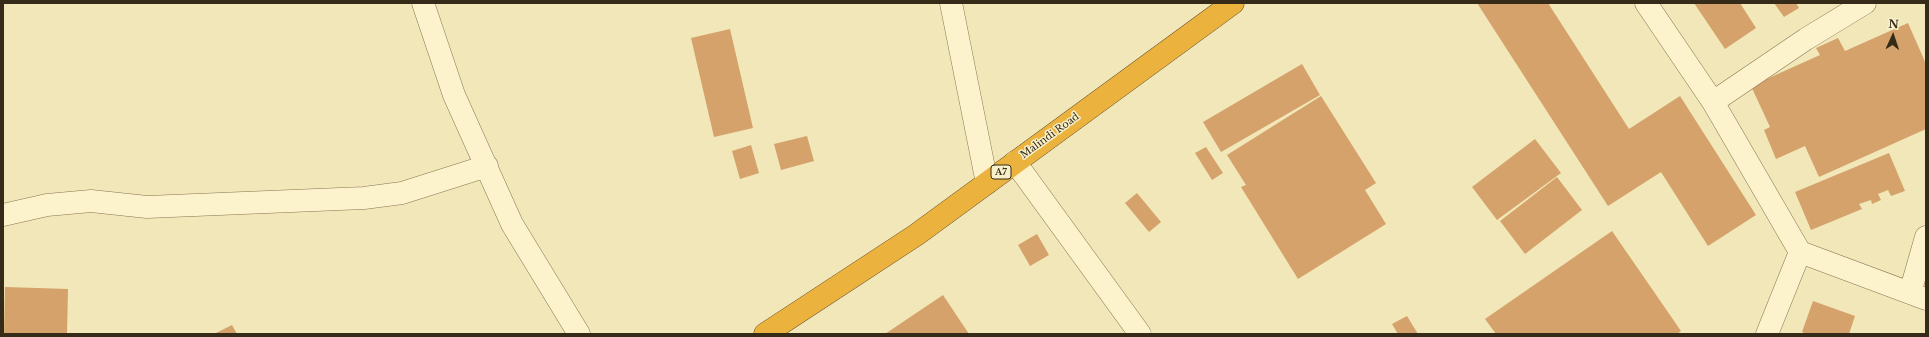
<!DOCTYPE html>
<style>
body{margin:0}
#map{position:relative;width:1929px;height:337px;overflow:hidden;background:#f2e7b8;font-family:"Libre Baskerville",serif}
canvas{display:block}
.frame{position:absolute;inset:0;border:4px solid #362a19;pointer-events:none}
.north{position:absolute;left:1873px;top:16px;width:40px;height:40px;-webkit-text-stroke:3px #f8f0c8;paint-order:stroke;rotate:3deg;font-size:11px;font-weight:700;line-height:16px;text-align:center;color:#362a19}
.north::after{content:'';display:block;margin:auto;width:14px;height:18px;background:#362a19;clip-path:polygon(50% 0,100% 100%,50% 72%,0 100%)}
</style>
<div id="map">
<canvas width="1929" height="337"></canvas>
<div class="frame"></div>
<div class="north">N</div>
</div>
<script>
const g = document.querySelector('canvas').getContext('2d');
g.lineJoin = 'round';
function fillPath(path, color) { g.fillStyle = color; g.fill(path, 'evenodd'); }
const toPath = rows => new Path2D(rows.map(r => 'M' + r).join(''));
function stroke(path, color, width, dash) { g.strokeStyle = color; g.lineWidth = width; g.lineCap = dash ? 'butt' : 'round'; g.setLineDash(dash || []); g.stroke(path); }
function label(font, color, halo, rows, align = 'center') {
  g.font = font + ' "Libre Baskerville",serif'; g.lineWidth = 3; g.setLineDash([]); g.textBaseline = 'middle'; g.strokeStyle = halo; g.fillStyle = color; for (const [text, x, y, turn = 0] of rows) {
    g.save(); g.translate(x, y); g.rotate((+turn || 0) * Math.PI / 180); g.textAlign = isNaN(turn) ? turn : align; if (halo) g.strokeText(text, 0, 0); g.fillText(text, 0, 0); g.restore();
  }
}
const building = toPath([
 [1477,3,1548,3,1629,129,1680,96,1756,215,1708,246,1661,172,1608,206],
 [1694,3,1740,3,1756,28,1725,49],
 [1774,3,1796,3,1799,8,1784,17],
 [1908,23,1926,64,1926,129,1819,177,1805,146,1776,159,1764,130,1770,127,1751,86,1820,55,1816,48,1838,38,1845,51],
 [730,29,753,128,714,137,691,38],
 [1302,64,1320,95,1221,152,1203,122],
 [1321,96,1376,183,1365,190,1386,224,1298,279,1241,187,1246,185,1227,155],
 [807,136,814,161,781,170,774,144],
 [1535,139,1561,173,1497,220,1472,187],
 [751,145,759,173,740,179,732,151],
 [1206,147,1223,173,1212,180,1195,153],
 [1889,153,1905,191,1891,196,1888,190,1878,194,1881,200,1872,204,1871,200,1859,204,1862,209,1811,230,1795,192],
 [1557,177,1582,210,1525,254,1500,221],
 [1137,193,1161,222,1149,232,1125,203],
 [1612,231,1681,331,1677,334,1496,334,1485,319],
 [1037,234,1049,255,1030,266,1018,245],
 [5,287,68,289,67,334,4,334],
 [943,295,969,334,885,334],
 [1813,301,1855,316,1849,334,1807,334,1802,332],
 [1407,316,1418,334,1398,334,1392,324],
 [232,325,237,334,214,334]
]);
const street = toPath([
 [423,3,454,95,512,224,579,334],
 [951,3,987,183],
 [1646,3,1713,102,1800,252,1926,299],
 [1713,102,1806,39,1865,3],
 [1015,162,1140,334],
 [3,215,47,205,91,201,147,207,364,198,402,193,487,166],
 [1910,293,1926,237],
 [1767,334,1800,252]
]);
const highway = toPath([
 [765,334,916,235,1233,3]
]);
const shields = [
 [1001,172,20]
];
const shieldNames = [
 ["A7",1001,172]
];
const streetNames = [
 ["Malindi Road",1050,136,-36]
];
fillPath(building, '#d4a26a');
stroke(street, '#897552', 23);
stroke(highway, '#554227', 23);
stroke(street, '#fcf3cc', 22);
stroke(highway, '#ecb23e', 22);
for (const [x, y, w] of shields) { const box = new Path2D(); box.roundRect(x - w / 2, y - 7, w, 14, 3); g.fillStyle = '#f8f0c8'; g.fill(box); stroke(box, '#362a19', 1); }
label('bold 9px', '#362a19', null, shieldNames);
label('10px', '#362a19', '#f8f0c8', streetNames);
</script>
